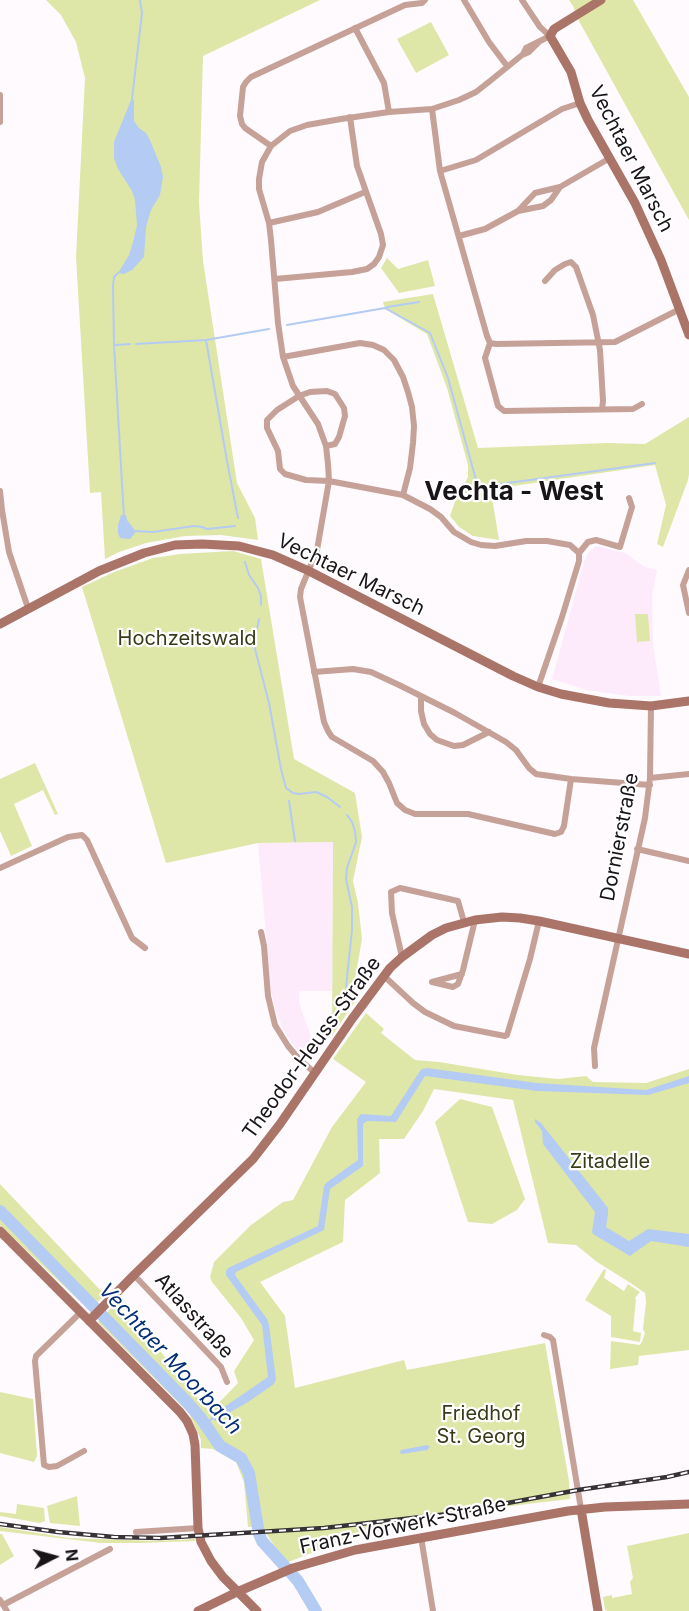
<!DOCTYPE html>
<meta charset="utf-8">
<style>
body{margin:0}
#map{position:relative;width:689px;height:1611px;overflow:hidden;background:#fefafe;font-family:Inter,sans-serif}
canvas{display:block}
.north{position:absolute;left:24px;top:1527px;width:60px;height:60px;-webkit-text-stroke:4px #fff;paint-order:stroke;rotate:84deg;font-size:16px;font-weight:700;line-height:24px;text-align:center;color:#181418}
.north::after{content:'';display:block;margin:auto;width:21px;height:27px;background:#181418;clip-path:polygon(50% 0,100% 100%,50% 72%,0 100%)}
</style>
<div id="map">
<canvas width="689" height="1611"></canvas>
<div class="north">N</div>
</div>
<script>
const g = document.querySelector('canvas').getContext('2d');
g.lineJoin = 'round';
function fillPath(path, color) { g.fillStyle = color; g.fill(path, 'evenodd'); }
const toPath = rows => new Path2D(rows.map(r => 'M' + r).join(''));
function stroke(path, color, width, dash) { g.strokeStyle = color; g.lineWidth = width; g.lineCap = dash ? 'butt' : 'round'; g.setLineDash(dash || []); g.stroke(path); }
function label(font, color, halo, rows, align = 'center') {
  g.font = font + ' Inter,sans-serif'; g.lineWidth = 4.5; g.setLineDash([]); g.textBaseline = 'middle'; g.strokeStyle = halo; g.fillStyle = color; for (const [text, x, y, turn = 0] of rows) {
    g.save(); g.translate(x, y); g.rotate((+turn || 0) * Math.PI / 180); g.textAlign = isNaN(turn) ? turn : align; if (halo) g.strokeText(text, 0, 0); g.fillText(text, 0, 0); g.restore();
  }
}
const education = toPath([
 [596,546,625,553,645,567,657,570,652,596,653,644,661,696,629,696,586,690,552,679,584,562,588,553],
 [333,842,332,991,299,991,299,1003,313,1043,298,1051,285,1033,276,1012,271,991,258,843]
]);
const green = toPath([
 [46,0,320,0,203,56,199,203,203,261,237,483,255,518,258,540,221,535,185,536,146,543,119,552,105,559,101,492,90,493,76,257,85,78,76,42,61,15],
 [569,0,633,0,689,97,689,220,579,21,573,6],
 [431,22,449,55,416,73,397,39],
 [387,258,398,269,428,260,435,286,399,293,381,268],
 [433,294,478,448,607,443,645,444,689,417,689,474,688,480,663,547,657,544,666,505,655,465,459,494,468,477,468,465,447,388,427,334,385,309,383,302],
 [491,491,499,540,473,536,459,527,450,516,457,496],
 [233,551,261,559,294,759,355,793,362,837,353,881,358,903,362,939,353,990,358,997,332,1036,333,842,258,843,166,863,82,587,114,572,153,558,180,554],
 [635,614,648,614,650,641,637,642],
 [35,763,58,814,55,815,43,790,14,804,32,846,11,856,0,831,0,779],
 [366,1013,384,1029,381,1033,415,1060,439,1062,518,1075,558,1079,586,1076,593,1082,646,1083,689,1069,689,1350,639,1356,638,1365,610,1369,611,1341,640,1345,642,1342,645,1333,643,1329,646,1302,645,1293,629,1282,597,1262,576,1245,548,1243,513,1100,434,1089,423,1111,404,1139,379,1139,380,1173,345,1200,343,1242,260,1282,285,1316,295,1388,404,1360,407,1370,545,1343,569,1481,570,1499,502,1507,420,1521,349,1538,286,1563,261,1526,248,1527,244,1482,236,1462,213,1449,201,1448,201,1440,189,1413,98,1322,114,1305,161,1352,210,1412,238,1383,234,1371,254,1340,241,1318,212,1282,210,1277,214,1262,251,1225,283,1202,293,1200,332,1127,366,1082,333,1059],
 [460,1099,492,1107,525,1199,517,1210,492,1224,468,1222,435,1122],
 [0,1184,105,1295,89,1310,0,1225],
 [604,1269,606,1270,604,1278,624,1291,628,1284,640,1292,635,1298,636,1299,633,1331,641,1333,640,1342,611,1337,611,1316,585,1300],
 [0,1392,33,1399,37,1456,34,1462,0,1453],
 [77,1496,80,1526,50,1523,47,1506],
 [17,1504,44,1508,45,1521,40,1523,0,1516,0,1512,16,1514],
 [0,1527,69,1538,157,1541,195,1539,195,1541,142,1543,101,1543,0,1531],
 [689,1533,689,1611,608,1611,605,1610,603,1597,612,1595,612,1598,632,1594,630,1582,633,1578,627,1546],
 [0,1534,2,1534,14,1556,0,1565]
]);
const water = toPath([
 [132,99,134,100,134,121,139,128,146,133,150,140,161,167,163,177,160,195,151,210,146,227,144,257,132,270,124,274,118,273,129,255,133,242,137,225,135,200,132,191,118,169,114,158,114,142,131,100],
 [121,515,126,515,127,520,134,529,135,533,130,539,120,538,118,533,118,525],
 [427,1068,537,1083,646,1090,689,1076,689,1083,648,1095,537,1091,425,1076,396,1122,367,1121,363,1124,363,1166,330,1189,324,1230,236,1272,235,1275,267,1319,269,1325,276,1379,274,1384,248,1402,215,1421,211,1416,268,1377,262,1325,226,1275,226,1271,228,1268,318,1226,324,1186,326,1183,358,1160,357,1119,361,1114,391,1116,420,1071,422,1069],
 [535,1119,541,1123,608,1208,608,1215,606,1227,629,1241,648,1229,689,1234,689,1247,651,1241,630,1256,593,1234,592,1232,595,1212,543,1144,542,1131,535,1122],
 [427,1445,430,1447,427,1450,402,1454,400,1453,401,1450],
 [297,1575,312,1595,321,1611,315,1611,292,1577]
]);
const stream = toPath([
 [132,99,142,13,140,0],
 [118,273,114,277,113,286,114,345,124,518],
 [387,307,419,302],
 [287,325,385,308,430,333,448,378,478,487,655,463],
 [206,340,227,461,238,518],
 [136,344,206,340,269,329],
 [115,345,130,344],
 [134,531,153,532,194,526,202,527,207,529,235,526],
 [245,562,249,575,258,588,261,596,261,605],
 [259,619,254,645,269,703,281,769,286,788,293,793,299,794,316,792,327,797,340,807],
 [289,801,295,841],
 [346,987,352,930,352,907,346,879,347,868,356,842,355,831,352,822,347,815],
 [205,1424,213,1418]
]);
const river = toPath([
 [0,1211,186,1401,200,1417,220,1446,241,1458,249,1473,259,1534,262,1541,298,1581,316,1611]
]);
const street = toPath([
 [464,0,489,42,507,66],
 [522,0,540,27,550,36,526,48,523,54],
 [355,28,384,83,389,112],
 [539,42,529,52,522,55,490,81,476,92,459,100,432,109,389,112,341,119,307,125,290,131,271,146,262,162,259,179,259,189,269,223,271,240,278,323,283,357,293,386,318,424,326,446,328,464,329,481,317,550,301,589,300,597,324,722,328,731,332,737,373,761,383,772,389,783,397,803,405,810,415,814,468,814,555,834,561,832,564,826,571,779],
 [0,95,0,122],
 [432,109,440,171,487,336,490,343,496,344,615,342,678,310],
 [271,146,245,128,242,124,240,116,243,87,246,82,251,77,405,5,422,3,425,0],
 [440,171,476,160,562,109,580,103],
 [518,211,535,193,560,187,610,158],
 [269,223,318,212,365,192],
 [459,236,485,229,518,211,543,206,551,200,560,187],
 [275,279,352,272,367,269,374,264,379,257,383,245,381,234,357,166,350,117],
 [545,281,555,270,565,264,571,262,576,267,593,315,600,350,603,401,602,409],
 [490,343,485,358,498,406,504,411,633,409,642,404],
 [283,357,360,343,373,345,384,350,394,360,403,377,408,392,412,407,414,426,413,443,410,468,403,495],
 [326,446,335,444,339,437,345,416,344,408,335,394,327,391,310,392,299,396,277,410,267,420,267,428,278,451,280,469,285,474,306,480,329,481,403,495,430,509,441,517,454,532,471,542,481,545,495,546,526,541,547,541,570,545,579,553],
 [0,491,2,510,9,552,28,608],
 [689,570,683,585,689,613],
 [314,672,353,669,371,672,399,685,455,713,506,742,516,750,529,768,536,774,571,779,650,785],
 [538,687,562,617,579,561,579,553,588,542,596,540,620,547,632,507,629,498],
 [421,697,421,711,424,724,430,734,437,740,454,746,463,745,489,732],
 [650,778,689,774],
 [637,849,689,861],
 [0,868,68,837,82,835,87,840,132,938,145,948],
 [261,932,264,946,268,996,275,1025,288,1046,299,1059,315,1073],
 [402,957,392,913,391,892,400,888,458,901,464,922],
 [384,976,413,1003,425,1012,454,1026,505,1036,507,1035,530,959,539,921],
 [432,982,453,987,458,984,463,970,475,920],
 [432,982,462,974],
 [595,1066,594,1048,645,818,650,778,651,706],
 [134,1275,221,1367,227,1382],
 [81,1312,36,1356,35,1361,44,1465,49,1467,57,1466,84,1451],
 [544,1335,550,1337,553,1340,581,1509],
 [136,1532,198,1528],
 [421,1537,433,1611],
 [0,1600,7,1611],
 [3,1605,110,1549]
]);
const secondary = toPath([
 [601,0,554,29,550,36,571,72,580,103,588,120,635,203,661,260,689,335],
 [0,624,99,571,144,553,175,545,202,544,239,546,273,555,309,571,513,676,538,687,561,694,609,703,651,706,689,701],
 [0,1231,180,1412,187,1421,193,1434,195,1445,198,1528,201,1542,211,1561,223,1577,257,1611],
 [89,1321,134,1275,253,1159,280,1124,352,1019,390,968,402,957,432,935,446,928,475,920,502,917,520,918,539,921,689,954],
 [581,1509,598,1611],
 [198,1611,237,1592,293,1568,355,1550,568,1511,605,1507,689,1504]
]);
const rail = toPath([
 [0,1524,58,1532,114,1537,160,1538,324,1528,448,1514,578,1490,667,1477,689,1472]
]);
const streetNames = [
 ["Vechtaer Marsch",631,159,63],
 ["Vechtaer Marsch",351,575,26],
 ["Dornierstraße",620,837,-79],
 ["Theodor-Heuss-Straße",312,1048,-54],
 ["Atlasstraße",194,1316,48],
 ["Franz-Vorwerk-Straße",403,1526,-12]
];
const parkNames = [
 ["Hochzeitswald",187,639],
 ["Zitadelle",610,1162],
 ["Friedhof",481,1414],
 ["St. Georg",481,1437]
];
const waterNames = [
 ["Vechtaer Moorbach",170,1359,47]
];
const districtNames = [
 ["Vechta - West",514,492]
];
fillPath(education, '#fdebfc');
fillPath(green, '#dfe7a8');
fillPath(water, '#b4cbf3');
stroke(stream, '#b4cbf3', 2);
stroke(river, '#b4cbf3', 12);
stroke(street, '#c6a198', 6);
stroke(secondary, '#aa7468', 9);
stroke(rail, '#363236', 4.5);
stroke(rail, '#fff', 2, [7]);
label('20px', '#181418', '#fff', streetNames);
label('20px', '#383b19', '#fff', parkNames);
label('italic 21px', '#032d77', '#fff', waterNames);
label('bold 26px', '#181418', '#fff', districtNames);
</script>
